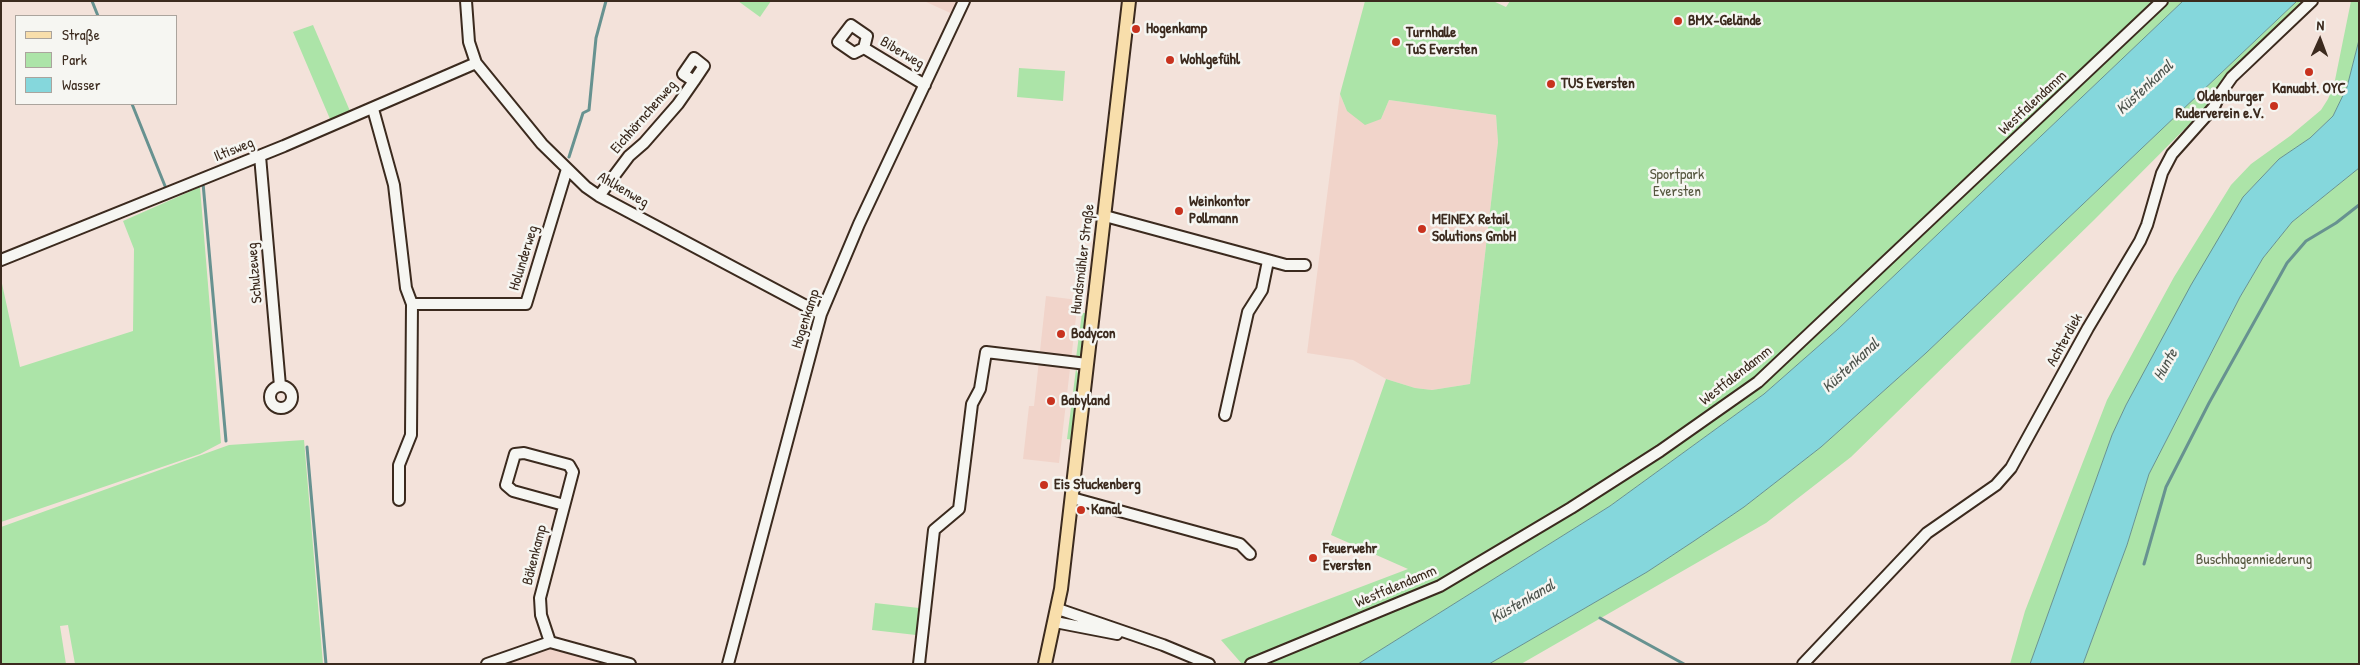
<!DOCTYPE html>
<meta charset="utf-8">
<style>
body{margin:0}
#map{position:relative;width:2360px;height:665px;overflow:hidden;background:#f3e2da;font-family:"Patrick Hand",sans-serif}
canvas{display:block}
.frame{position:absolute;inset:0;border:2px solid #3b2a1e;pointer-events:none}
.legend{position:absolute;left:15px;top:15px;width:162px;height:90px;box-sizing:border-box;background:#f6f6f2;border:1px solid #aba49d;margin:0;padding:6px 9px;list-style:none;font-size:15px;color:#3b2a1e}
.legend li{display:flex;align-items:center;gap:10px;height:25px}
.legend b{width:25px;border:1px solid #aba49d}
.north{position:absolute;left:2295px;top:15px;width:50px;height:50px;-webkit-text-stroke:4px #f6f6f2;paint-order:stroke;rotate:2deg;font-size:14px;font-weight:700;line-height:20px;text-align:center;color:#3b2a1e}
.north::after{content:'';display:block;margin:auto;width:18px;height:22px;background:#3b2a1e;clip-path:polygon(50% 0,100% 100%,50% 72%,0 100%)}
</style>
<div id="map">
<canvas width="2360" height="665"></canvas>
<div class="frame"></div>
<ul class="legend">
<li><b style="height:6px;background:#f8deab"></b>Straße</li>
<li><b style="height:14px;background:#ace4a8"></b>Park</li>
<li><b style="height:14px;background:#85d7dc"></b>Wasser</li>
</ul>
<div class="north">N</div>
</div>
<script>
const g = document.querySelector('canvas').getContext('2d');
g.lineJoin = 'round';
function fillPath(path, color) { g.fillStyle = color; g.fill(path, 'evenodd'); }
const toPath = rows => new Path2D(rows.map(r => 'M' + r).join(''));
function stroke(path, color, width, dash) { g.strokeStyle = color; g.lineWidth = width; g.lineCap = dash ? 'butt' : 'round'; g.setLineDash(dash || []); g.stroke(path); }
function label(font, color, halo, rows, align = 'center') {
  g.font = font + ' "Patrick Hand",sans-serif'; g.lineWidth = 5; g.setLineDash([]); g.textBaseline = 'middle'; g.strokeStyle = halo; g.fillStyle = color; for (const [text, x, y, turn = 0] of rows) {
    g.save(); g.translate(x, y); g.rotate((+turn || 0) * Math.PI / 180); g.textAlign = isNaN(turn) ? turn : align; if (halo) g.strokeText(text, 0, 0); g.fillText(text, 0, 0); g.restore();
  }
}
const built = toPath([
 [924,1,964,1,957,16],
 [1340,94,1347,111,1381,119,1389,100,1496,115,1498,142,1470,384,1432,390,1415,388,1386,379,1353,360,1307,353],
 [1046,296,1078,300,1059,463,1023,459,1029,406,1034,406],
 [550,648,610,664,501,664]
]);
const green = toPath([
 [738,1,771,1,760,17],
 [1365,1,1493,1,1506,7,1510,1,2183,1,1838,329,1764,394,1610,506,1358,664,1242,664,1221,640,1408,569,1331,535,1386,379,1415,388,1432,390,1470,384,1498,142,1496,115,1389,100,1381,119,1365,125,1347,111,1340,94],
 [2297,1,2312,1,2094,220,1851,457,1766,523,1521,664,1489,664,1647,572,1694,541,1744,507,1821,447,1926,353],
 [2351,1,2359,1,2359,40,2347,87,2333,116,2310,138,2279,159,2243,197,2126,405,2112,435,2030,664,2010,664,2025,611,2107,400,2174,277,2231,185,2251,164,2290,136,2321,110,2328,99,2334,85],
 [313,25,353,118,333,126,293,32],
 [1019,68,1065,71,1063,101,1017,97],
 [2359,168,2359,664,2083,664,2127,545,2149,474,2240,297,2263,258,2292,222],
 [200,187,221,443,200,454,1,522,1,279,20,367,133,331,134,249,123,221],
 [1082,313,1086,313,1083,339,1085,344,1082,355,1076,358],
 [1076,369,1081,380,1073,440,1067,439],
 [304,440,323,664,75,664,68,625,60,626,66,664,1,664,1,527,229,445],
 [875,603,919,608,916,635,872,630]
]);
const water = toPath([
 [2183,1,2297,1,1926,353,1821,447,1744,507,1694,541,1647,572,1489,664,1358,664,1610,506,1764,394,1838,329,2183,1],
 [2359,40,2359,168,2292,222,2263,258,2240,297,2149,474,2127,545,2083,664,2030,664,2112,435,2126,405,2191,285,2243,197,2279,159,2310,138,2333,116,2347,87,2359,40]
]);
const stream = toPath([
 [92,1,98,16],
 [132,104,165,186],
 [569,157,583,113,589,110,596,38,606,1],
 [203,183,226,441],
 [307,447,326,664],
 [2144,564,2166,487,2209,403,2287,263,2306,241,2336,223,2359,205],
 [1600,618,1684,664]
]);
const minor = toPath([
 [466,1,469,42,476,63,542,144,586,187,599,196,821,314],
 [864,48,854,53,838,42,851,25,867,36,864,48,925,85],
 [373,109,394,185,406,288,412,304,411,435,399,465,399,500],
 [260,156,280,386],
 [599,196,629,156,644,143,678,104,694,81,683,74,694,58,704,66,694,81],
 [1105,216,1286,265,1305,265],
 [1,260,284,146,476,63],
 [412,304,526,304,567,169],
 '270 397a11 11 0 1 1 22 0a11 11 0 1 1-22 0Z',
 [1225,415,1248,312,1262,290,1268,261],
 [1072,498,1240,544,1250,554],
 [1058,609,1163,645,1209,664],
 [1055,622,1117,634],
 [550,642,541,615,540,598,573,472,569,465,524,453,515,454,506,485,513,491,564,505],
 [487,664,550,642,630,664],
 [728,664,821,314,859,224,964,1],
 [919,664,934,530,959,509,972,404,980,389,986,352,1087,364],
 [1251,664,1440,586,1571,508,1660,451,1758,382,2162,1],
 [1803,664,1927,533,1996,485,2011,468,2088,328,2140,241,2147,225,2162,173,2172,154,2214,107,2220,94,2232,77,2312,1]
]);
const major = toPath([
 [1045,664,1061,589,1129,1]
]);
const markers = [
 [1678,21,5,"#c8321e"],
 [1136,29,5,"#c8321e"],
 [1396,42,5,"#c8321e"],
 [1170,60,5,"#c8321e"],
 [2309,72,5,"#c8321e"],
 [1551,84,5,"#c8321e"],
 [2274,106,5,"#c8321e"],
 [1179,211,5,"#c8321e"],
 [1422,229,5,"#c8321e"],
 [1061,334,5,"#c8321e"],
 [1051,401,5,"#c8321e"],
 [1044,485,5,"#c8321e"],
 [1081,510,5,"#c8321e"],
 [1313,558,5,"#c8321e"]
];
const poiNames = [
 ["BMX-Gelände",1688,21],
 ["Hogenkamp",1146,29],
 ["Turnhalle",1406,33],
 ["TuS Eversten",1406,50],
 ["Wohlgefühl",1180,60],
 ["TUS Eversten",1561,84],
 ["Kanuabt. OYC",2309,89,"center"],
 ["Oldenburger",2264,97,"right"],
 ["Ruderverein e.V.",2264,114,"right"],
 ["Weinkontor",1189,202],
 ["Pollmann",1189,219],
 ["MEINEX Retail",1432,220],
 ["Solutions GmbH",1432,237],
 ["Bodycon",1071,334],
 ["Babyland",1061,401],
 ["Eis Stuckenberg",1054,485],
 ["Kanal",1091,510],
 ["Feuerwehr",1323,549],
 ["Eversten",1323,566]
];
const streetNames = [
 ["Biberweg",902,53,31],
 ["Westfalendamm",2033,103,-43],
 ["Eichhörnchenweg",644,117,-49],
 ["Iltisweg",234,150,-22],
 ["Ahlkenweg",623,190,30],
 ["Holunderweg",524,258,-73],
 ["Hundsmühler Straße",1083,259,-83],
 ["Schulzeweg",255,273,-95],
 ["Hogenkamp",806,319,-72],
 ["Achterdiek",2065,340,-61],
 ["Westfalendamm",1736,376,-38],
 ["Bäkenkamp",535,555,-76],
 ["Westfalendamm",1396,587,-23]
];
const parkNames = [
 ["Sportpark",1677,175],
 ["Eversten",1677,192],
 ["Buschhagenniederung",2254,560]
];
const waterNames = [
 ["Küstenkanal",2145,88,-43],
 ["Hunte",2166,365,-61],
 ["Küstenkanal",1851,366,-43],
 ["Küstenkanal",1523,602,-30]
];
fillPath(built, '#f1d4ca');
fillPath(green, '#ace4a8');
fillPath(water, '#85d7dc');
stroke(water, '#679290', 1);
stroke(stream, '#679290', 3);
stroke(minor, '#3b2a1e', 14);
stroke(major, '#3b2a1e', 16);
stroke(minor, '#f6f6f2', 10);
stroke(major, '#f8deab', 12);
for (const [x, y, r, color] of markers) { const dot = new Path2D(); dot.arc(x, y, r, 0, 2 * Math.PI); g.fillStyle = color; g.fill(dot); stroke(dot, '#f6f6f2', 2); }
label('bold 15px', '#3b2a1e', '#f6f6f2', poiNames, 'left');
label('15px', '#3b2a1e', '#f6f6f2', streetNames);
label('15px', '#575840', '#f6f6f2', parkNames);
label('italic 16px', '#4e554e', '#f6f6f2', waterNames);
</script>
